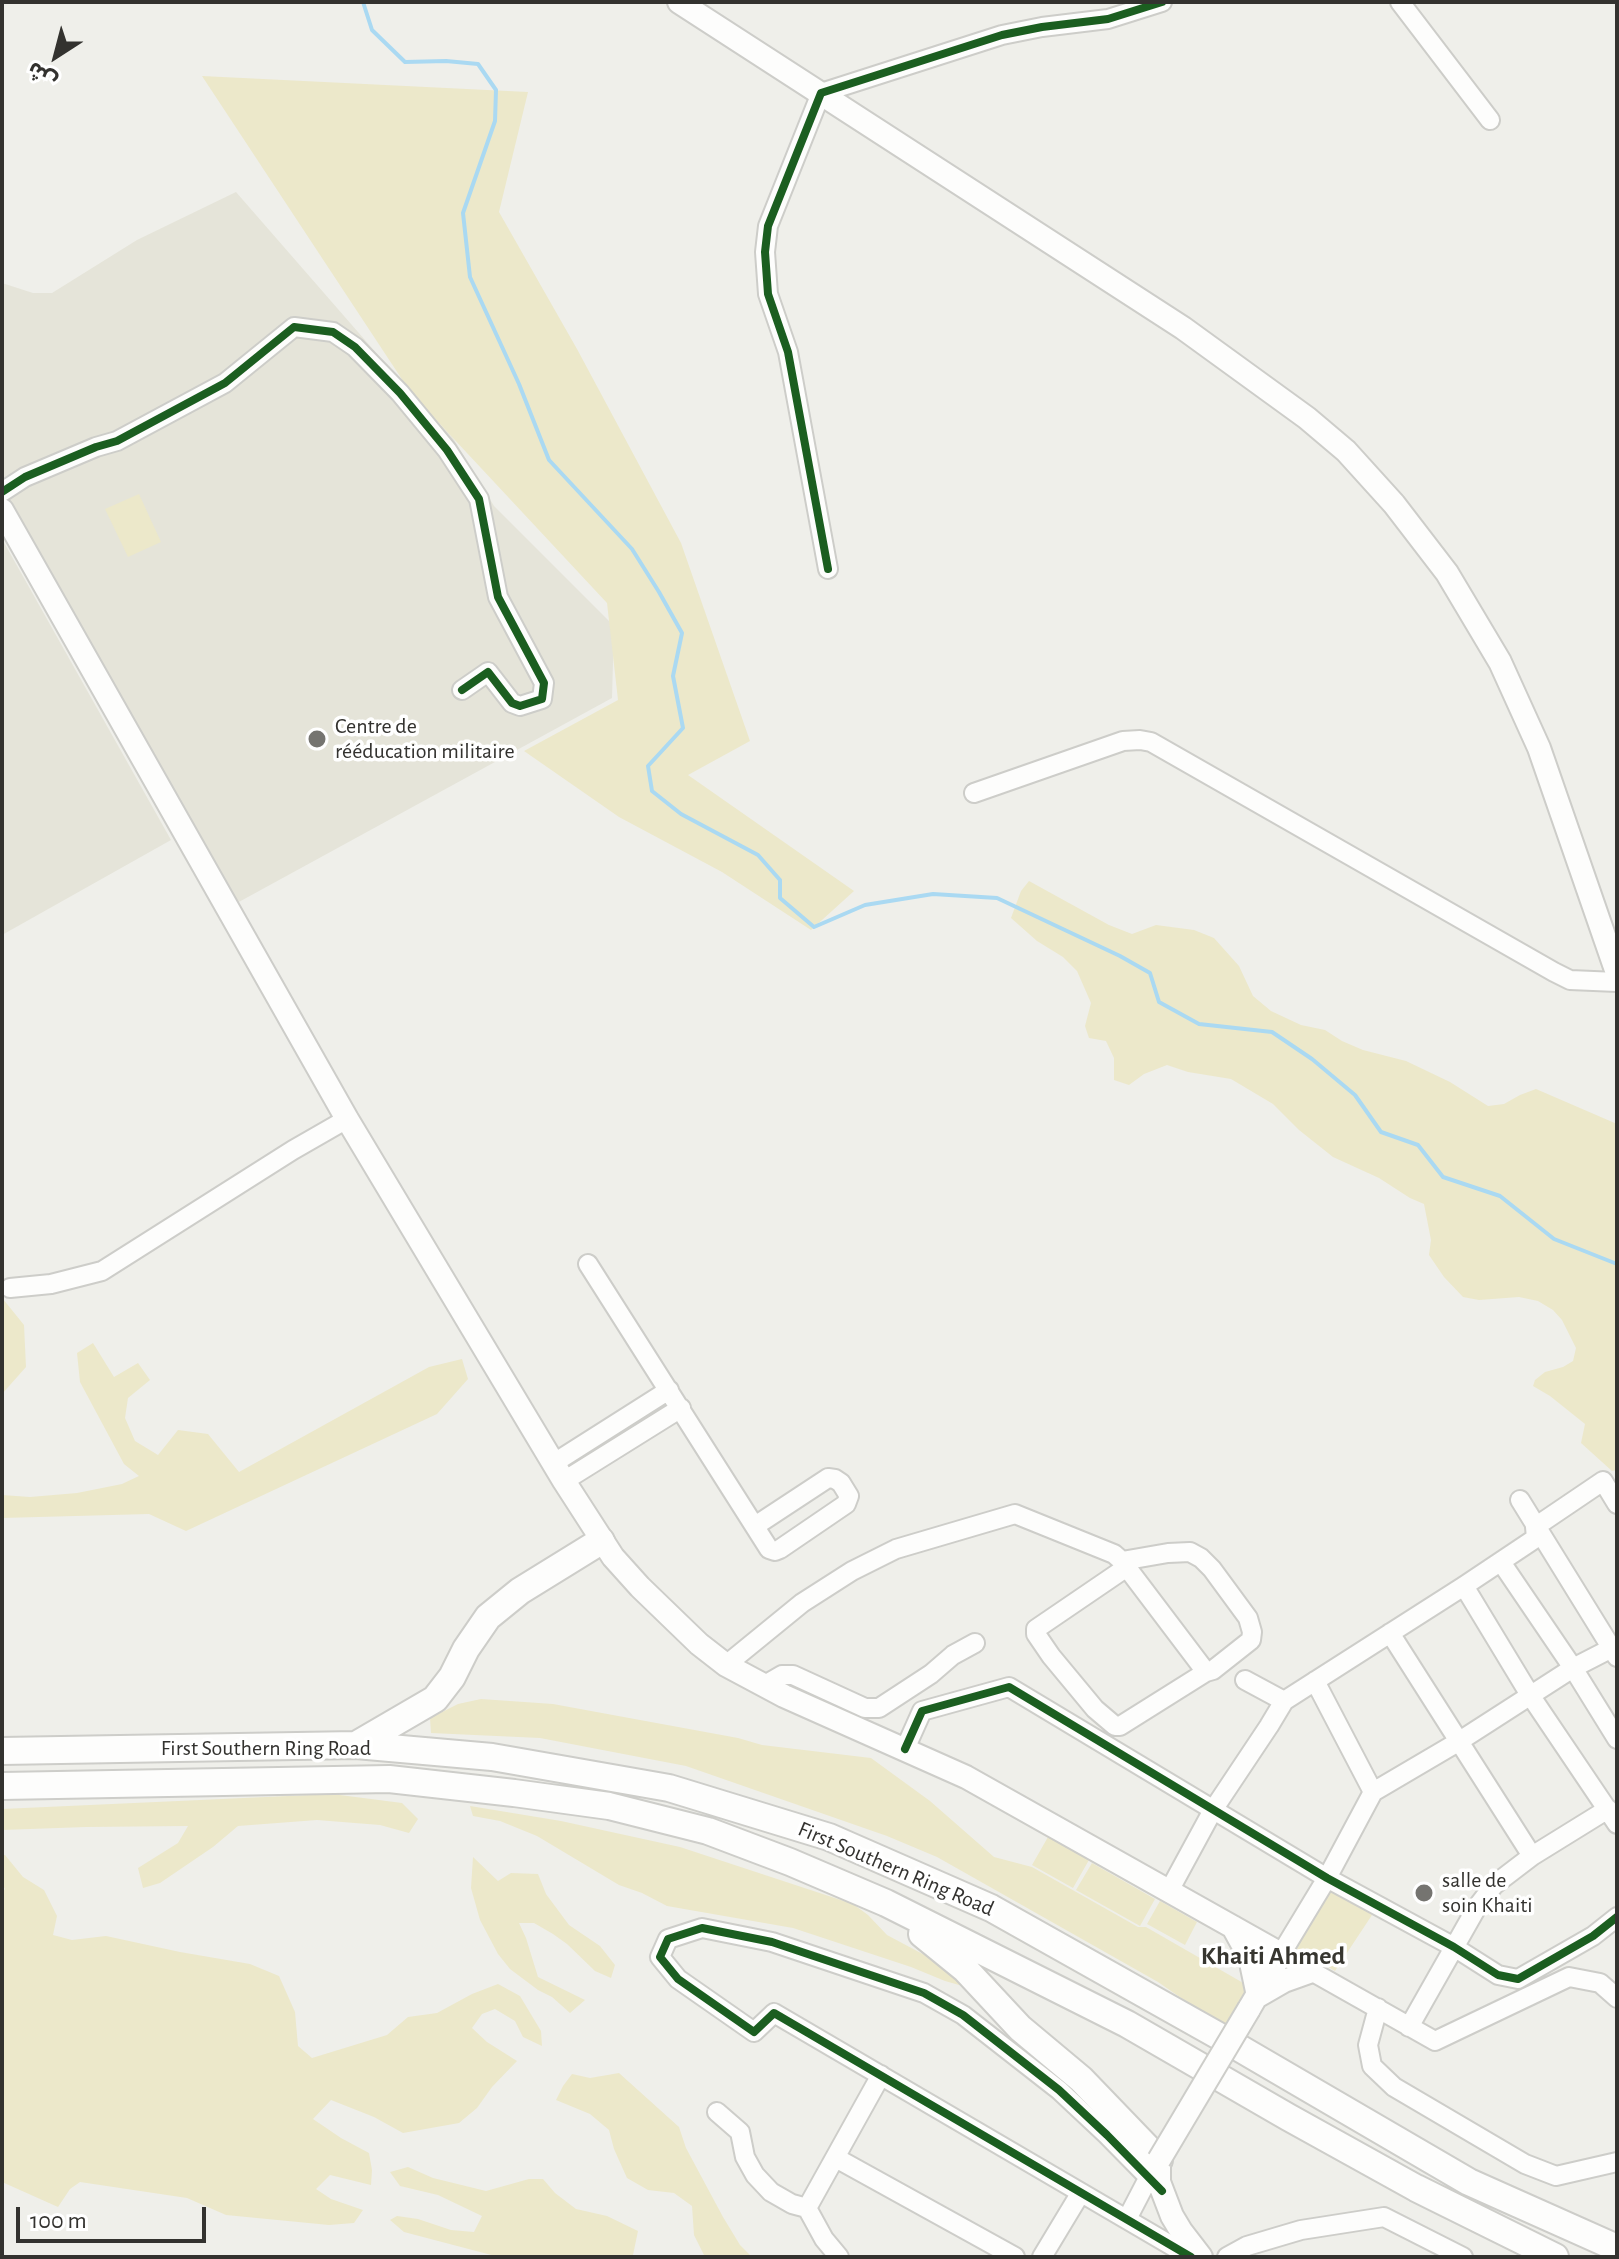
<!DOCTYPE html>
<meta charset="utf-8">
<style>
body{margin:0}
#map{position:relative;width:1619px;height:2259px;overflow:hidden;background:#efefea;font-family:"Alegreya Sans","Noto Sans Arabic",sans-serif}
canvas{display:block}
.frame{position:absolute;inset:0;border:4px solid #33322f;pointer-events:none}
.north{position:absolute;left:16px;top:16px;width:80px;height:80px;-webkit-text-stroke:6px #fff;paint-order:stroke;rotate:216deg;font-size:22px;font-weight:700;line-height:32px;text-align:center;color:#33322f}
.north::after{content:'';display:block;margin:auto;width:28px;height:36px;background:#33322f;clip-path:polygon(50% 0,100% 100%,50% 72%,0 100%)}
.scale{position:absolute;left:16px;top:2207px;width:190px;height:36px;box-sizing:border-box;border:4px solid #33322f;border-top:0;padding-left:10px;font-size:24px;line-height:28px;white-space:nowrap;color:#33322f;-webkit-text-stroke:6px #fff;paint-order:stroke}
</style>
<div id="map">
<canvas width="1619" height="2259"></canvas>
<div class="frame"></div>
<div class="north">ش</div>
<div class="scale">100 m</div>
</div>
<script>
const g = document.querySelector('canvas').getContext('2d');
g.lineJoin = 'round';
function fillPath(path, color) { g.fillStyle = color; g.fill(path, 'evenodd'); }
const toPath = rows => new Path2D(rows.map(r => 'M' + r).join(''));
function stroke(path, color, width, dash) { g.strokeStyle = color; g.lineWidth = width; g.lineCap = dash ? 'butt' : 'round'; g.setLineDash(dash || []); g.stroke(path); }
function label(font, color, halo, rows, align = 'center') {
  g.font = font + ' "Alegreya Sans",sans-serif'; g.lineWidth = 7; g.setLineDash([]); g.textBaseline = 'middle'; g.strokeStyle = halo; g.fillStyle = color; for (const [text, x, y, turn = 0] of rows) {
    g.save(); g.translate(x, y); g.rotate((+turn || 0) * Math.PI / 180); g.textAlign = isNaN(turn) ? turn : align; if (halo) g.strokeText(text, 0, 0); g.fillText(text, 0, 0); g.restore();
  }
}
const built = toPath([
 [236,192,412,394,453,438,494,506,614,626,612,698,237,903,2,492,2,283,33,293,52,293,137,240],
 [2,539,171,840,2,935]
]);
const green = toPath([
 [202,76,528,92,499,212,577,349,681,543,750,741,688,775,854,891,811,930,722,872,619,817,524,751,618,700,607,603,411,393],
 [139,494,161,542,128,557,105,509],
 [1029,881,1109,925,1132,934,1156,925,1194,930,1214,938,1239,966,1253,996,1271,1011,1301,1025,1325,1030,1342,1041,1363,1050,1406,1061,1450,1082,1488,1106,1504,1104,1520,1095,1536,1089,1617,1124,1617,1470,1612,1471,1581,1443,1585,1424,1550,1396,1533,1386,1535,1380,1545,1372,1563,1367,1573,1361,1576,1348,1562,1320,1553,1310,1538,1301,1519,1297,1479,1300,1463,1297,1444,1277,1429,1255,1431,1240,1424,1204,1410,1198,1379,1178,1333,1157,1299,1130,1273,1104,1231,1079,1188,1072,1167,1065,1144,1074,1129,1085,1114,1080,1114,1058,1106,1041,1089,1038,1085,1026,1091,1003,1077,971,1063,957,1037,941,1011,918,1021,891],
 [3,1299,24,1325,26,1367,2,1394],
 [93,1343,114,1377,138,1363,150,1380,128,1398,125,1418,135,1441,158,1455,178,1430,208,1434,239,1472,429,1367,462,1359,468,1379,437,1414,186,1531,149,1514,2,1518,2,1495,30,1497,77,1493,122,1484,139,1476,124,1464,80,1382,77,1353],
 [481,1699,553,1704,738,1738,762,1745,871,1758,930,1801,994,1857,1032,1867,1138,1927,1146,1927,1252,1988,1226,2029,1158,1982,937,1857,887,1836,686,1766,540,1738,431,1733,430,1718,458,1704],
 [332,1794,402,1803,418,1819,409,1833,380,1825,317,1820,238,1826,213,1847,160,1883,143,1888,138,1868,178,1843,188,1826,86,1827,2,1830,2,1809],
 [470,1806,561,1821,680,1847,853,1904,868,1915,887,1935,932,1959,966,1987,945,1981,911,1967,793,1928,667,1906,642,1893,619,1885,537,1836,500,1821,473,1816],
 [1048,1837,1089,1860,1073,1888,1032,1865],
 [2,1855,5,1855,23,1877,44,1890,57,1916,53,1935,72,1940,106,1936,180,1952,250,1964,279,1976,295,2012,298,2046,312,2058,387,2035,408,2017,437,2013,472,1994,498,1984,520,1996,541,2031,542,2046,523,2037,515,2021,495,2009,482,2014,472,2028,487,2042,517,2061,492,2087,477,2108,459,2123,403,2133,374,2117,331,2100,313,2119,341,2138,369,2153,372,2170,371,2185,330,2175,316,2189,331,2199,363,2210,354,2223,329,2225,226,2215,187,2198,80,2182,70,2189,58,2207,2,2182,2,1892,5,1889,2,1884],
 [473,1857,498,1881,511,1873,538,1874,546,1894,569,1925,600,1946,615,1965,611,1978,595,1971,567,1944,553,1934,534,1923,519,1923,526,1938,538,1977,585,2000,570,2013,552,1997,538,1990,510,1969,498,1954,480,1920,471,1888],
 [1092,1863,1155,1899,1140,1926,1076,1890],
 [1331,1887,1372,1915,1335,1971,1296,1948],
 [1160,1901,1197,1922,1185,1945,1147,1924],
 [619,2073,679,2127,686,2148,723,2217,740,2245,752,2257,705,2257,694,2235,692,2206,674,2193,648,2190,627,2178,614,2149,609,2130,590,2114,556,2100,563,2086,572,2074,590,2078],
 [408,2167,433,2178,486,2191,529,2179,543,2179,555,2193,576,2209,607,2216,638,2231,633,2255,632,2257,499,2257,404,2232,390,2220,397,2216,418,2219,451,2230,474,2232,482,2216,438,2195,400,2186,390,2172]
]);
const stream = toPath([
 [363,2,372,30,405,62,446,61,478,64,496,90,495,121,463,213,470,277,519,384,549,460,632,549,659,592,682,633,673,676,683,728,648,766,652,791,681,814,758,855,780,880,780,898,814,927,865,905,933,894,997,898,1120,956,1150,973,1159,1002,1199,1024,1272,1032,1312,1059,1355,1095,1381,1132,1418,1145,1443,1177,1500,1196,1554,1239,1617,1264]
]);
const minor = toPath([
 [1400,2,1490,120],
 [2,492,25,477,96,447,117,441,225,383,294,327,333,332,355,347,400,393,447,450,479,499,498,597,544,683,542,699,520,706,512,703,488,672,462,690],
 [828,569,788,352,768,294,765,252,768,226,821,93,1002,35,1042,27,1108,19,1162,2],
 [974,793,1123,741,1140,740,1151,742,1554,972,1570,980,1617,982],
 [588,1264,769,1549,775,1551,780,1549,846,1504,849,1496,841,1483,835,1479,828,1478,755,1526],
 [10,1288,51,1284,102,1271,293,1150,347,1119],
 [554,1463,669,1390],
 [564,1481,681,1408],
 [1520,1500,1617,1657],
 [1501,1562,1573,1668,1617,1739],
 [1127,1567,1036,1629,1036,1634,1051,1656,1095,1709,1115,1726,1120,1726,1206,1672],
 [1464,1586,1530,1695,1617,1824],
 [1390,1633,1532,1856],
 [726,1665,802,1603,852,1571,896,1549,1015,1514,1114,1554,1122,1561,1206,1672,1213,1670,1251,1640,1252,1632,1248,1618,1212,1569,1201,1558,1190,1552,1168,1553,1122,1561],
 [1245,1680,1284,1701],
 [1315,1681,1373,1792,1327,1878,1281,1954,1435,2041,1569,1977,1600,1983,1617,1998],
 [763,1686,782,1675,793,1675,865,1708,879,1708,931,1674,953,1655,975,1643],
 [905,1749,922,1711,1009,1687,1327,1878,1454,1947,1498,1975,1518,1979,1593,1936,1617,1917],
 [1373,1792,1458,1742,1573,1668,1612,1648],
 [1169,1891,1213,1810,1269,1726,1284,1701,1464,1586,1536,1538,1535,1527,1603,1481,1617,1504],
 [1378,2008,1368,2045,1372,2066,1394,2087,1525,2164,1556,2176,1617,2162],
 [1409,2027,1477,1907,1494,1885,1532,1856,1608,1809],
 [717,2112,740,2132,745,2157,755,2175,771,2192,792,2204,807,2208],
 [836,2158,1015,2257],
 [1162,2191,1107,2135,1059,2090,963,2015,924,1993,772,1942,702,1928,668,1939,660,1957,678,1979,754,2032,774,2013,1191,2257],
 [1127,2219,1153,2169],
 [839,2257,824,2239,807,2208,881,2075],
 [1042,2257,1080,2194],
 [1227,2257,1247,2246,1301,2230,1384,2217,1463,2257]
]);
const major = toPath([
 [679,2,1183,328,1307,418,1346,451,1394,504,1447,573,1500,662,1539,748,1617,973],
 [2,510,347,1119,564,1481,613,1557,640,1587,699,1644,726,1665,784,1696,966,1777,1281,1954,1249,2009],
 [1233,1927,1250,1958,1258,1996,1284,1981,1312,1971],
 [1159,2160,1159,2182,1172,2216,1181,2231,1201,2257]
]);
const highway = toPath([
 [356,1745,435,1699,452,1677,466,1649,488,1617,520,1591,601,1541],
 [2,1751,356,1745,492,1757,669,1788,829,1837,991,1908,1217,2035,1469,2182,1617,2248],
 [2,1786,389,1779,514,1793,609,1806,708,1831,790,1862,886,1903,1127,2024,1288,2117,1416,2188,1555,2257],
 [922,1934,965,1969,1020,2028,1081,2079,1159,2160]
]);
const majorBridge = toPath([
 [1159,2160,1249,2009]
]);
const cycleway = toPath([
 [2,492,25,477,96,447,117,441,225,383,294,327,333,332,355,347,400,393,447,450,479,499,498,597,544,683,542,699,520,706,512,703,488,672,462,690],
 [828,569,788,352,768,294,765,252,768,226,821,93,1002,35,1042,27,1108,19,1162,2],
 [905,1749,922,1711,1009,1687,1327,1878,1454,1947,1498,1975,1518,1979,1593,1936,1617,1917],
 [1162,2191,1107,2135,1059,2090,963,2015,924,1993,772,1942,702,1928,668,1939,660,1957,678,1979,754,2032,774,2013,1191,2257]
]);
const markers = [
 [317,739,10,"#757470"],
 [1424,1893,10,"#757470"]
];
const poiNames = [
 ["Centre de",335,726],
 ["rééducation militaire",335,751],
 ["salle de",1442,1880],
 ["soin Khaiti",1442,1905]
];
const streetNames = [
 ["First Southern Ring Road",266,1748],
 ["First Southern Ring Road",896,1869,23]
];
const quarterNames = [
 ["Khaiti Ahmed",1273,1956]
];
fillPath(built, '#e5e4d9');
fillPath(green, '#ece8ca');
stroke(stream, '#aad9f2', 4);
stroke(minor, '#cdcdc9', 22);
stroke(major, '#cdcdc9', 26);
stroke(highway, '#cdcdc9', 30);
stroke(minor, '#fdfdfc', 18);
stroke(major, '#fdfdfc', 22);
stroke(highway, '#fdfdfc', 26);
stroke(majorBridge, '#cdcdc9', 26, []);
stroke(majorBridge, '#fdfdfc', 22);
stroke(cycleway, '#1b5e20', 8);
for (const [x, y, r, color] of markers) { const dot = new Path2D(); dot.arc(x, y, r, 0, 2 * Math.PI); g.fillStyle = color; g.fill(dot); stroke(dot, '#fff', 3); }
label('22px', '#33322f', '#fff', poiNames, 'left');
label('22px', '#33322f', '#fff', streetNames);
label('bold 26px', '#373630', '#fff', quarterNames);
</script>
